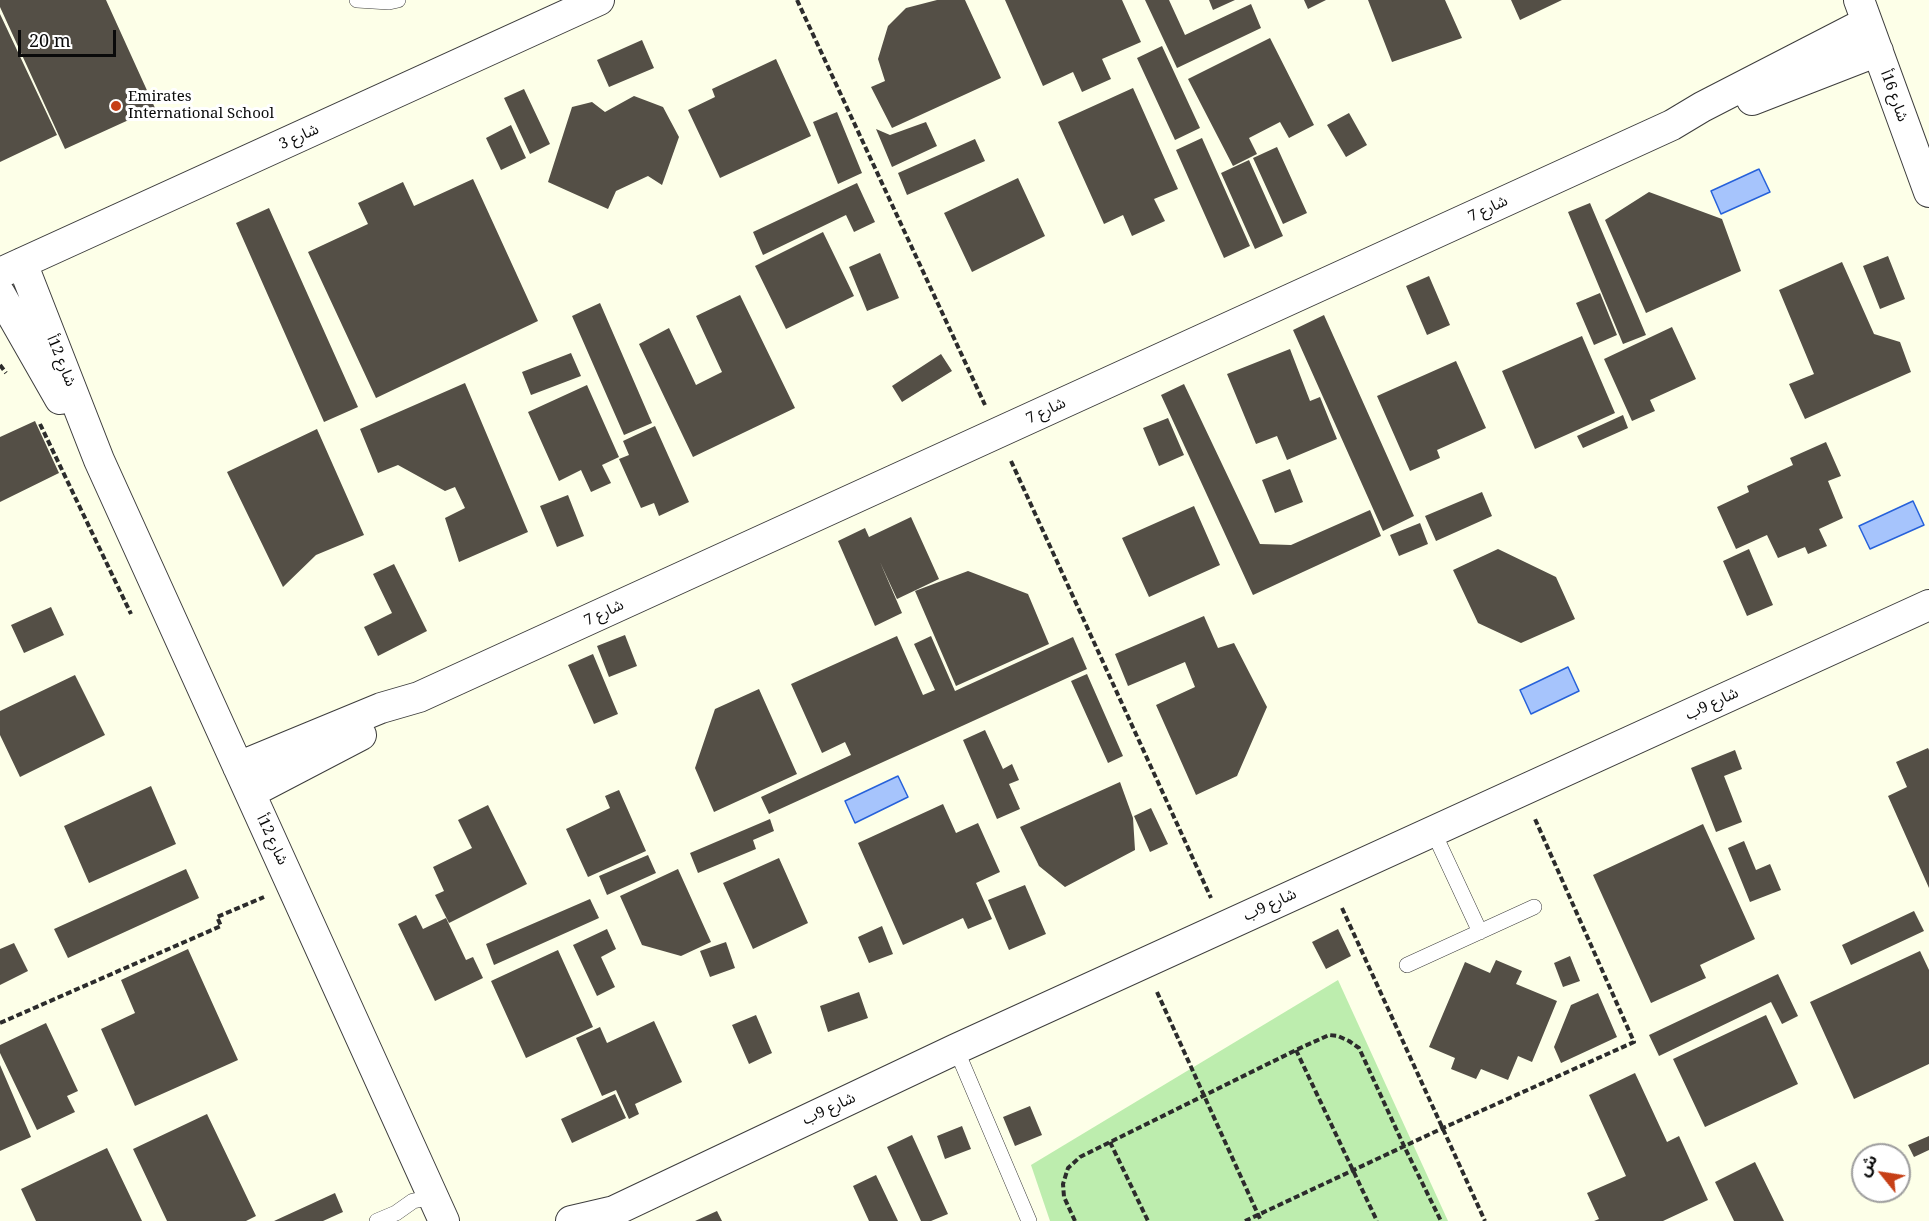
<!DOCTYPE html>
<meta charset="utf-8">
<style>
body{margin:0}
#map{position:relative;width:1929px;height:1221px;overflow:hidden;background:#fdffe8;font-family:"Noto Serif","Noto Sans Arabic",serif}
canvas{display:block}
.north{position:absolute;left:1851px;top:1143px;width:60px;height:60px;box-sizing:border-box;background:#fff;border:2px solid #9d9d9d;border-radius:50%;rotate:300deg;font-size:16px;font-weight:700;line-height:24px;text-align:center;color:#0a0a0a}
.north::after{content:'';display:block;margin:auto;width:21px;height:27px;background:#c63f16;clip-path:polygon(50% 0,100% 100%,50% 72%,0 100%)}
.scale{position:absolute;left:18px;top:30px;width:98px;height:27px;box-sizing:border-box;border:3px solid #0a0a0a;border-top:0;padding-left:8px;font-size:18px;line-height:21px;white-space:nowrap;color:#0a0a0a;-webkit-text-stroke:4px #fff;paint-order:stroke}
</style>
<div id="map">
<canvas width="1929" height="1221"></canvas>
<div class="north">ش</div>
<div class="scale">20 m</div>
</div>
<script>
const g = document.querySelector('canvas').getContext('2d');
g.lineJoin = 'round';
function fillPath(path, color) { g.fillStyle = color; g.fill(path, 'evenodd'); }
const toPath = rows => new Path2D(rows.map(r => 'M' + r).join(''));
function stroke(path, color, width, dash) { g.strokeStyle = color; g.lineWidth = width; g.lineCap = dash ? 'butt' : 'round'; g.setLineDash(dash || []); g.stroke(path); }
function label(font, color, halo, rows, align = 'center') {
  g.font = font + ' "Noto Serif","Noto Sans Arabic",serif'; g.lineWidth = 6; g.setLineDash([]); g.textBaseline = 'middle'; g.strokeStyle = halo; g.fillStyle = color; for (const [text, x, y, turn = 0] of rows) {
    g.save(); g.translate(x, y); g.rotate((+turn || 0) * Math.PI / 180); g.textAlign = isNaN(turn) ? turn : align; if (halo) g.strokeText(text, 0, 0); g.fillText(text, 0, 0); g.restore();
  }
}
const green = toPath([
 [1338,980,1448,1221,1050,1221,1031,1165]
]);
const water = toPath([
 [1759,169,1770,192,1721,214,1711,191,1759,169],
 [1913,501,1924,525,1870,549,1859,526,1913,501],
 [1568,667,1579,691,1531,714,1520,690,1568,667],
 [898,776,908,797,855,823,845,801,898,776]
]);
const building = toPath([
 [0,0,106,0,155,108,65,149,0,7],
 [937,0,965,0,1001,78,892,128,871,87,885,81,878,59,888,26,906,8],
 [1005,0,1122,0,1141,42,1102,59,1111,79,1082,92,1073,72,1043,86],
 [1145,0,1169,0,1185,35,1251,4,1261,28,1177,68],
 [1209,0,1235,0,1213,10],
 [1304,0,1326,0,1308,9],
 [1368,0,1445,0,1462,38,1392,62],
 [1511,0,1562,0,1520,20],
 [0,14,57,135,0,162],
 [1270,38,1314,125,1289,138,1280,122,1249,138,1257,154,1233,166,1188,79],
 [642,40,654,68,609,87,597,60],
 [1162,46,1200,128,1175,140,1137,58],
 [776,59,811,136,720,178,688,110,715,97,712,89],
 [1133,88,1178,189,1154,199,1165,221,1132,236,1123,215,1104,224,1058,122],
 [524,89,550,144,530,154,504,98],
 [634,96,663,107,679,137,662,185,648,176,616,191,608,209,548,182,572,107,592,102,605,112],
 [837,112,862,173,838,184,813,122],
 [1349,113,1367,145,1346,157,1327,125],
 [926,122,937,146,892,167,876,129,890,135],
 [511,125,526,158,501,170,486,138],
 [1202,138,1250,246,1224,258,1176,150],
 [975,139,985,161,907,195,898,173],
 [1277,147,1307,213,1283,224,1253,158],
 [1249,160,1283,236,1255,249,1221,173],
 [1018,178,1045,236,972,272,944,213],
 [473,179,538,321,376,398,308,252,368,224,358,203,403,182,414,206],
 [857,183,875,222,854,232,846,215,763,255,753,232],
 [1649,192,1722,219,1741,271,1646,313,1605,220],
 [1590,203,1646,335,1623,344,1568,212],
 [269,208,358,407,324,422,236,223],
 [823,232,854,296,786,329,755,266],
 [880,253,899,298,867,311,849,267],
 [1888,256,1905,299,1880,309,1863,266],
 [1842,262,1874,334,1900,342,1911,372,1805,419,1789,384,1814,374,1779,290],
 [1429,276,1450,325,1427,335,1406,286],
 [1600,293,1617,335,1594,345,1576,303],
 [740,295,795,408,693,457,639,344,669,328,696,385,722,372,696,316],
 [600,303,652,423,624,435,572,316],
 [1324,315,1414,516,1383,531,1293,330],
 [1672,327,1696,379,1650,400,1655,411,1632,421,1604,359],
 [1582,336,1615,413,1535,449,1502,371],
 [1290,349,1310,401,1320,397,1337,439,1287,460,1277,436,1256,444,1227,374],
 [571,353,581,376,531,395,522,372],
 [941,354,952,371,902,402,892,386],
 [1456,361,1486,428,1437,450,1440,458,1410,471,1377,396],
 [465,383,528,532,459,562,445,518,465,508,455,487,445,491,398,465,378,473,360,429],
 [1184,384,1260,544,1291,545,1370,510,1381,536,1253,595,1161,395],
 [587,385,619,457,602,465,611,483,591,492,581,470,559,481,528,412],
 [1623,415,1628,428,1583,448,1577,436],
 [1168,418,1184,455,1159,466,1143,428],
 [35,421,59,473,0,502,0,437],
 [655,426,689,502,659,516,654,503,641,508,619,459,629,455,623,441],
 [317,429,364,535,316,555,283,587,227,472],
 [1826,442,1841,476,1828,481,1843,518,1819,529,1827,546,1808,554,1805,547,1778,558,1767,535,1736,549,1717,507,1749,492,1747,486,1793,465,1790,458],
 [1290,469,1303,502,1275,513,1262,480],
 [1482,492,1492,516,1436,541,1425,516],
 [568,495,584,536,557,547,540,506],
 [1194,506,1220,565,1149,597,1122,538],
 [911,517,939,579,897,599,880,562,902,613,875,626,838,541,865,528,869,537],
 [1420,523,1428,544,1399,556,1390,535],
 [1498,549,1556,577,1575,619,1521,643,1478,623,1453,570],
 [1749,549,1773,605,1747,616,1723,561],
 [394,564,427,631,378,656,364,627,392,613,373,574],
 [968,571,1028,594,1049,644,956,686,915,591],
 [51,607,64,635,24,653,11,625],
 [1204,616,1218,648,1234,643,1267,707,1237,776,1196,795,1156,705,1195,687,1185,662,1128,686,1115,654],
 [625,635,637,666,609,677,597,646],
 [897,636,923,695,935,690,914,644,931,636,955,691,1073,637,1087,669,769,814,761,797,851,755,845,742,822,753,791,684],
 [593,654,618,714,594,724,568,665],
 [1087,674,1123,756,1108,763,1071,681],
 [75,675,105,735,20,777,0,735,0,711],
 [759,689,797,774,714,812,695,768,715,709],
 [985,730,1003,769,1012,764,1019,780,1009,784,1020,809,997,819,963,740],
 [1928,748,1929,750,1929,888,1888,796,1907,787,1896,762],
 [1735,750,1742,769,1724,776,1742,822,1716,832,1691,768],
 [1120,782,1133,818,1135,850,1065,887,1039,866,1020,827],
 [151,786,176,844,89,883,64,826],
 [619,790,646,851,588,877,566,829,610,808,605,796],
 [943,804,956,833,978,823,1000,872,976,883,992,919,968,929,963,918,903,945,858,843],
 [488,805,527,884,449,923,435,895,444,891,433,867,472,848,458,820],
 [1151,808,1168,844,1150,852,1134,816],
 [770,819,774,831,753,840,756,849,698,873,690,853],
 [1703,824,1755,939,1700,965,1706,978,1651,1003,1593,875],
 [1744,841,1756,870,1770,864,1781,890,1750,902,1728,848],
 [648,855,656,873,607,895,599,876],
 [779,858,808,923,753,949,723,883],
 [186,869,199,898,68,958,54,929],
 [678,869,711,942,681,956,642,945,620,896],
 [1025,885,1046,934,1009,950,988,900],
 [590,899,599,918,494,965,486,944],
 [1914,911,1924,931,1851,965,1842,945],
 [416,915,423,929,446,918,466,960,473,957,483,978,435,1001,398,924],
 [882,926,893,954,869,963,858,937],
 [607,929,616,949,601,957,615,987,597,996,573,945],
 [1338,929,1351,956,1326,969,1312,942],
 [726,942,735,968,710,977,700,951],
 [14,943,28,971,0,985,0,949],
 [188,949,238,1060,135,1106,101,1029,135,1013,121,980],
 [558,950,593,1027,526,1058,491,981],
 [1920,951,1929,970,1929,1064,1854,1099,1810,1002],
 [1570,956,1580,981,1563,987,1554,963],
 [1496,960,1522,971,1516,984,1557,1001,1532,1062,1518,1056,1508,1080,1481,1069,1476,1079,1451,1069,1455,1058,1429,1047,1465,962,1490,973],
 [1778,974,1798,1016,1782,1024,1771,1002,1659,1056,1649,1035],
 [859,992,868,1018,828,1032,820,1006],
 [1598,993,1617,1037,1561,1063,1554,1047,1571,1005],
 [756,1015,772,1053,749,1064,732,1025],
 [1766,1015,1798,1084,1705,1127,1673,1059],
 [654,1021,682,1082,635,1104,639,1114,629,1119,616,1090,602,1096,576,1038,600,1027,607,1043],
 [46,1023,78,1091,67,1096,75,1112,37,1130,0,1053,0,1045],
 [0,1065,31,1137,0,1151],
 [1635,1073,1667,1142,1679,1136,1708,1200,1663,1221,1594,1221,1599,1219,1587,1193,1626,1176,1589,1095],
 [615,1094,626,1118,572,1143,561,1119],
 [1030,1106,1042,1135,1015,1146,1003,1117],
 [207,1114,256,1216,246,1221,167,1221,133,1149],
 [962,1126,971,1149,945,1159,937,1136],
 [912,1135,948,1214,931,1221,921,1221,887,1147],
 [1929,1136,1929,1150,1914,1157,1908,1145],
 [107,1148,142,1221,36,1221,21,1189],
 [1755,1162,1784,1221,1734,1221,1715,1182],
 [876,1175,898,1221,869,1221,853,1186],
 [335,1193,343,1212,323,1221,274,1221],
 [717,1211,722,1221,695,1221]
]);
const path = toPath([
 [797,0,985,405],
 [0,365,6,373],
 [40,424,131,614],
 [1011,461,1211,898],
 [1342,908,1485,1221],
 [1157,992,1261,1221],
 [0,1023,221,926,217,917,264,897],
 [1296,1050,1377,1221],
 [1110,1142,1148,1221],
 [1075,1221,1064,1197,1063,1184,1068,1168,1080,1157,1296,1050,1329,1035,1338,1036,1349,1041,1359,1048,1404,1146,1441,1221],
 [1245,1221,1443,1128,1634,1042,1535,819]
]);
const service = toPath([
 [357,0,389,2,398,0],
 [1433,831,1480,932],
 [1407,965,1534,907],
 [956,1049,1029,1221],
 [377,1221,396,1213,413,1201,434,1197]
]);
const minor = toPath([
 [1859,0,1929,192],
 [1752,100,1878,51],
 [22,263,99,460,444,1221],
 [0,273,599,0],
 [0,294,60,399],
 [238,767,381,708,419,697,1672,125,1702,107,1867,22],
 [250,793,361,735],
 [571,1221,614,1211],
 [601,1221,614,1211,956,1049,1929,605]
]);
const markers = [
 [116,106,6,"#c63f16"]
];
const streetNames = [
 ["شارع 16أ",1894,96,70],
 ["شارع 3",299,137,-24],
 ["شارع 7",1488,209,-25],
 ["شارع 12أ",61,361,68],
 ["شارع 7",1046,411,-25],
 ["شارع 7",604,613,-25],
 ["شارع 9ب",1712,704,-25],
 ["شارع 12أ",272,840,65],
 ["شارع 9ب",1270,905,-25],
 ["شارع 9ب",829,1109,-25]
];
const poiNames = [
 ["Emirates",128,97],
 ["International School",128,114]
];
fillPath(green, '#bdedae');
fillPath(water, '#a6c4fc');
stroke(water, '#2661da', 1.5);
fillPath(building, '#544f46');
stroke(service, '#3d3d3d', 16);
stroke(minor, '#3d3d3d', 32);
stroke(path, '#2c2c2c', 4, [6, 3]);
stroke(service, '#fff', 15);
stroke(minor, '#fff', 30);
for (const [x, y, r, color] of markers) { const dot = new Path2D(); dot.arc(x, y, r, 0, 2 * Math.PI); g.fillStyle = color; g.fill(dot); stroke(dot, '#fff', 2); }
label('15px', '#0a0a0a', '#fff', streetNames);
label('15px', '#0a0a0a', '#fff', poiNames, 'left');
</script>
